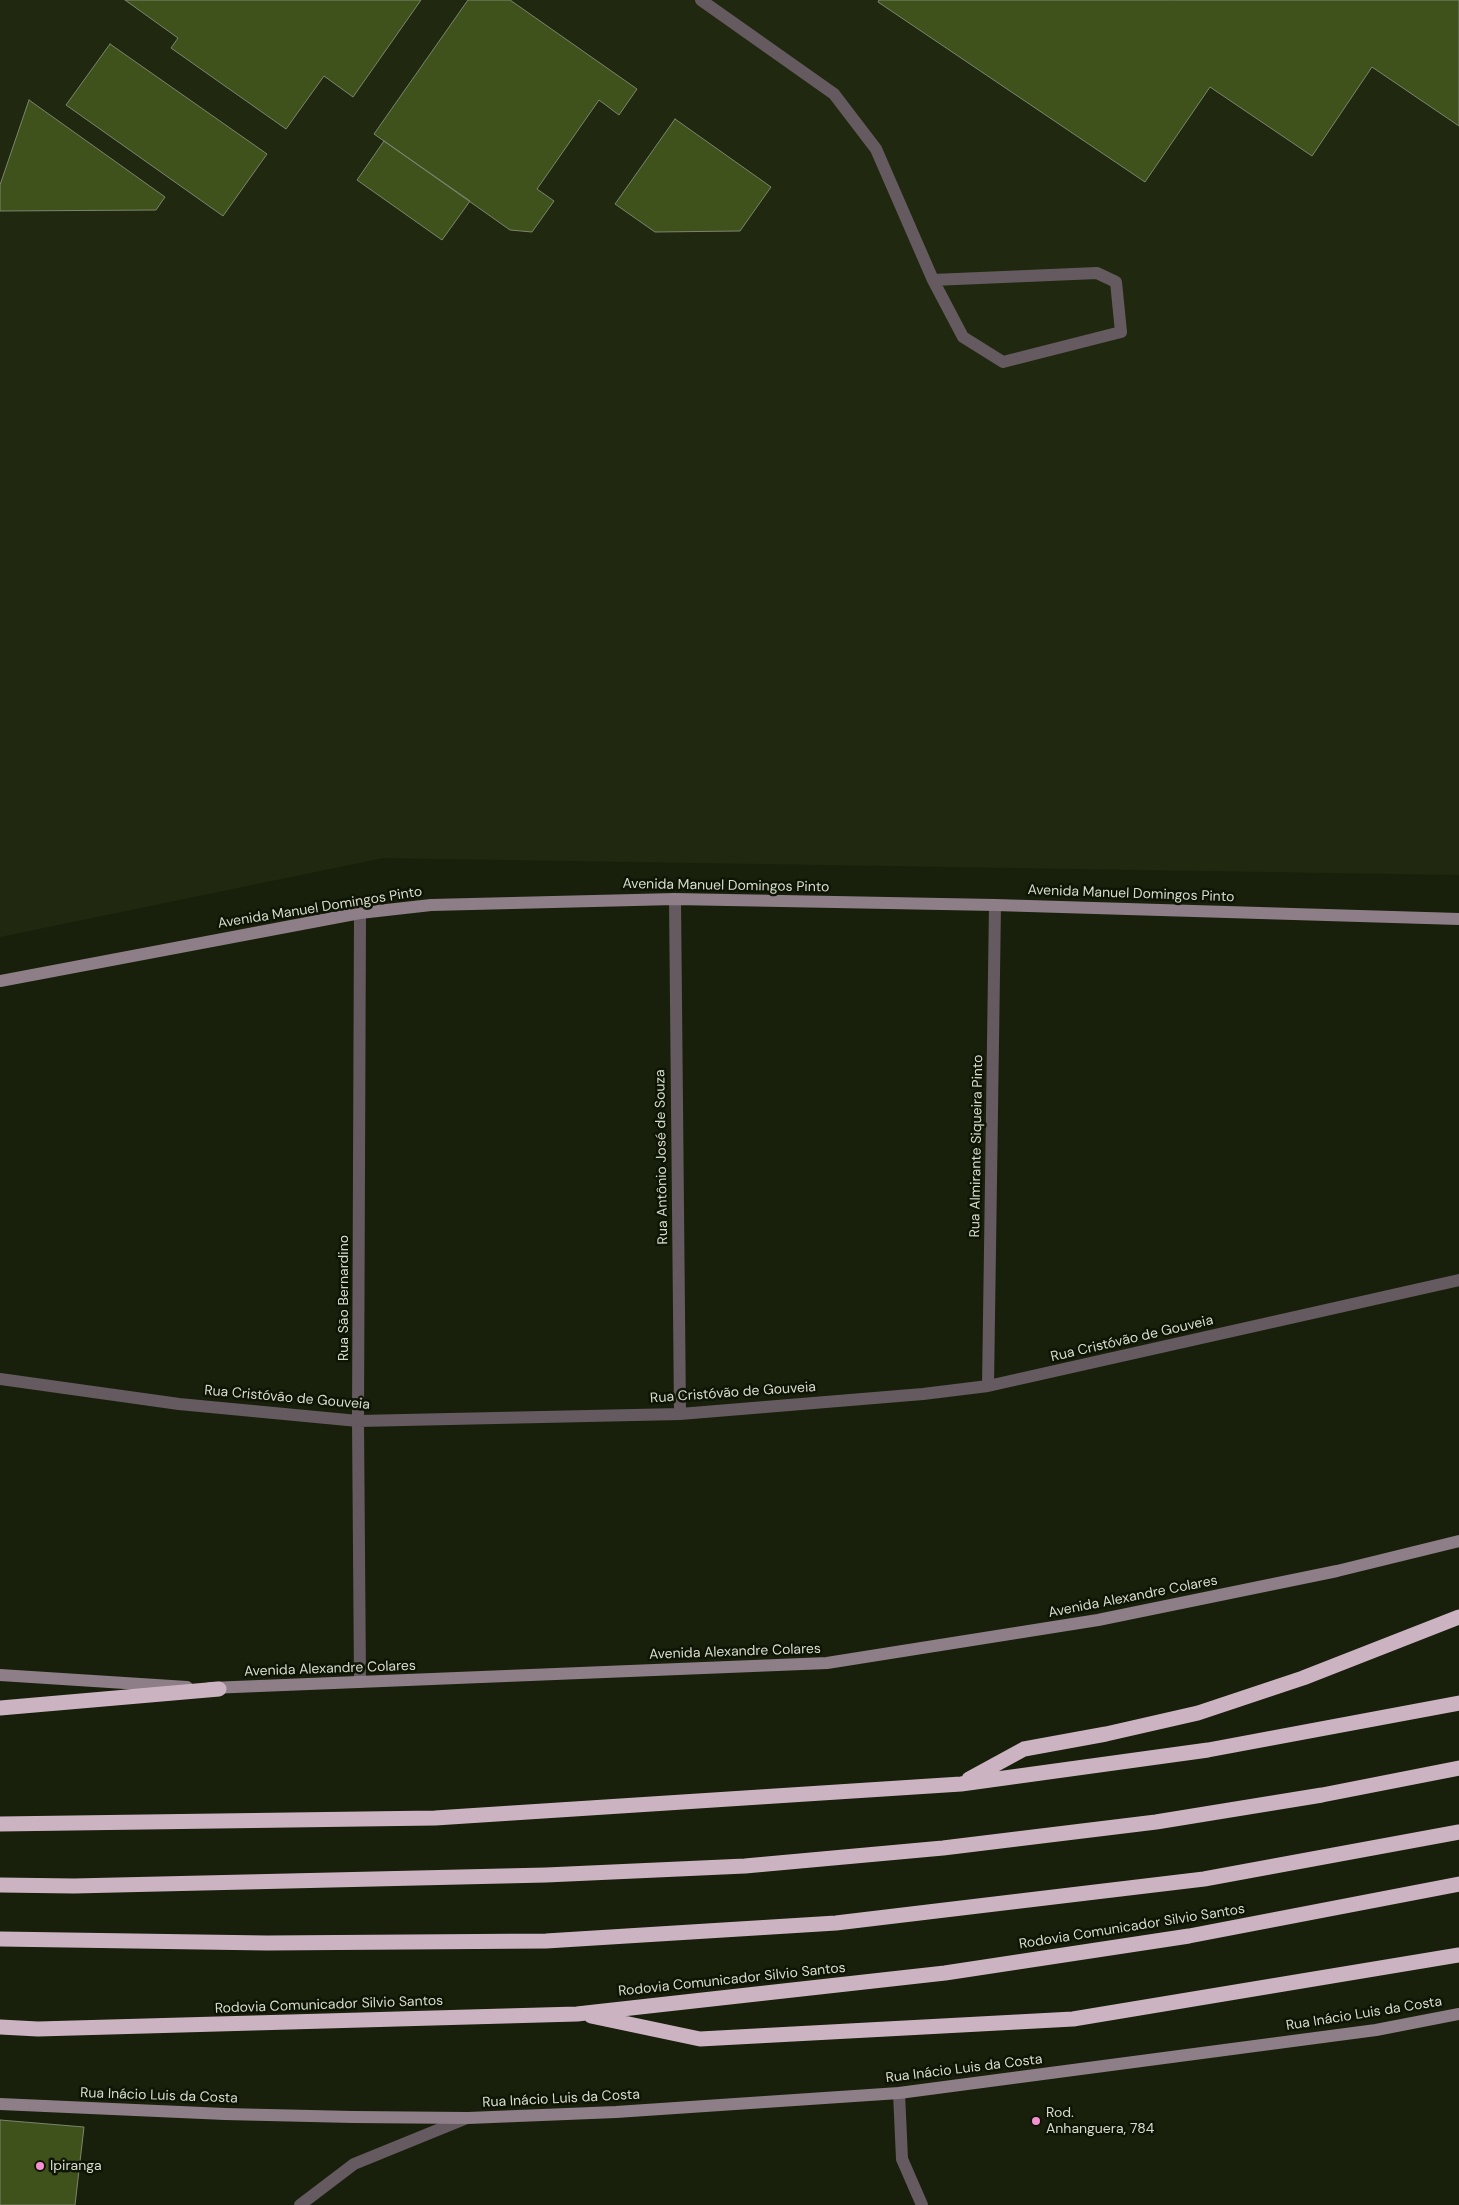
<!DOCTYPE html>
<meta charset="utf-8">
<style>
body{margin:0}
canvas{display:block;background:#181f0b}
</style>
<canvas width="1459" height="2205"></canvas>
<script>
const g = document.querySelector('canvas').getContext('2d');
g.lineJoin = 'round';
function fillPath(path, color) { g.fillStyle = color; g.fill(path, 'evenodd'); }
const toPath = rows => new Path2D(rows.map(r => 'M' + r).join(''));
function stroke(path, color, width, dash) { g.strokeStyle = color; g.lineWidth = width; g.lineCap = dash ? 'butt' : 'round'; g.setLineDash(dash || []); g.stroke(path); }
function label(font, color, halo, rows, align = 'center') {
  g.font = font + ' "DM Sans",sans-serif'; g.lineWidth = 5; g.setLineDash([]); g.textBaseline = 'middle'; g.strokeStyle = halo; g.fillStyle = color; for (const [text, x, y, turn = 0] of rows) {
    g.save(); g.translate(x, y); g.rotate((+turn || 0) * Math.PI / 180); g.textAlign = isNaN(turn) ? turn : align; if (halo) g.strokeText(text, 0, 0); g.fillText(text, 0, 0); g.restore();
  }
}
const built = toPath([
 [0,0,1459,0,1459,875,383,858,0,937]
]);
const building = toPath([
 [125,0,421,0,353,97,324,76,286,129,171,48,178,38,125,0],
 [468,0,510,0,637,89,619,115,599,100,537,189,554,201,532,232,510,230,374,134,468,0],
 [879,0,1459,0,1459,126,1372,67,1312,156,1210,87,1145,182,878,2,879,0],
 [110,44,267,154,223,216,66,105,110,44],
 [29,100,165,197,156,210,0,211,0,185,29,100],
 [675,119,771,187,740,231,655,232,615,204,675,119],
 [384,141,470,201,442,240,357,180,384,141],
 [0,2120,84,2127,75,2205,0,2205,0,2120]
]);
const lane = toPath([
 [701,0,834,94,876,149,933,280,963,337,1003,362,1121,332,1116,282,1097,273,933,280]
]);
const street = toPath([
 [675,899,680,1414],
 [360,913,358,1421,360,1682],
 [0,1379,179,1404,358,1421,680,1414,923,1394,988,1386,1459,1280],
 [988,1386,995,905],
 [899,2093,902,2159,922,2205],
 [300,2205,354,2164,467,2118]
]);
const secondary = toPath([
 [0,981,360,913,431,905,675,899,995,905,1459,919],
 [0,1675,187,1687],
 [210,1688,827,1663,1098,1620,1337,1571,1459,1541],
 [0,2104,225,2114,353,2117,468,2118,616,2112,899,2093,1376,2030,1459,2014]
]);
const highway = toPath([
 [0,1708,219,1689],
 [969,1779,1024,1749,1106,1734,1198,1713,1303,1678,1459,1617],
 [0,1824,435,1818,961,1784,1208,1750,1459,1703],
 [0,1885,74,1886,546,1875,745,1866,943,1848,1156,1822,1322,1795,1459,1768],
 [0,1939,267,1943,546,1941,836,1923,1204,1879,1459,1832],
 [591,2016,700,2039,1073,2019,1459,1955],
 [0,2027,38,2029,577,2014,945,1973,1189,1936,1459,1884]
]);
const markers = [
 [1036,2121,5,"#f590d1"],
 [40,2166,5,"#f590d1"]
];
const streetNames = [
 ["Avenida Manuel Domingos Pinto",726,886,1],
 ["Avenida Manuel Domingos Pinto",1131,894,2],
 ["Avenida Manuel Domingos Pinto",320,908,-9],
 ["Rua Almirante Siqueira Pinto",977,1146,-89],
 ["Rua Antônio José de Souza",662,1157,-91],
 ["Rua São Bernardino",344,1298,-90],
 ["Rua Cristóvão de Gouveia",1132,1339,-13],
 ["Rua Cristóvão de Gouveia",733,1393,-4],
 ["Rua Cristóvão de Gouveia",287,1398,5],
 ["Avenida Alexandre Colares",1133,1597,-11],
 ["Avenida Alexandre Colares",735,1652,-2],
 ["Avenida Alexandre Colares",330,1669,-2],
 ["Rodovia Comunicador Silvio Santos",1132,1927,-9],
 ["Rodovia Comunicador Silvio Santos",732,1980,-6],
 ["Rodovia Comunicador Silvio Santos",329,2005,-2],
 ["Rua Inácio Luis da Costa",1364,2014,-9],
 ["Rua Inácio Luis da Costa",964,2069,-7],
 ["Rua Inácio Luis da Costa",159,2096,2],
 ["Rua Inácio Luis da Costa",561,2099,-3]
];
const poiNames = [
 ["Rod.",1046,2113],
 ["Anhanguera, 784",1046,2129],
 ["Ipiranga",50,2166]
];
fillPath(built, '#20290f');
fillPath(building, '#3f521c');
stroke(building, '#7b856e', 1);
stroke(lane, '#645a60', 12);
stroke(street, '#645a60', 12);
stroke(secondary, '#8e7e87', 12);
stroke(highway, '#ccb3c2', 15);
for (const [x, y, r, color] of markers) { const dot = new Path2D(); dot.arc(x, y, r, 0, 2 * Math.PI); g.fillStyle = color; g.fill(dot); stroke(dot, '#0f1504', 2); }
label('14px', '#d7dccf', '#0f1504', streetNames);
label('14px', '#d7dccf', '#0f1504', poiNames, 'left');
</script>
